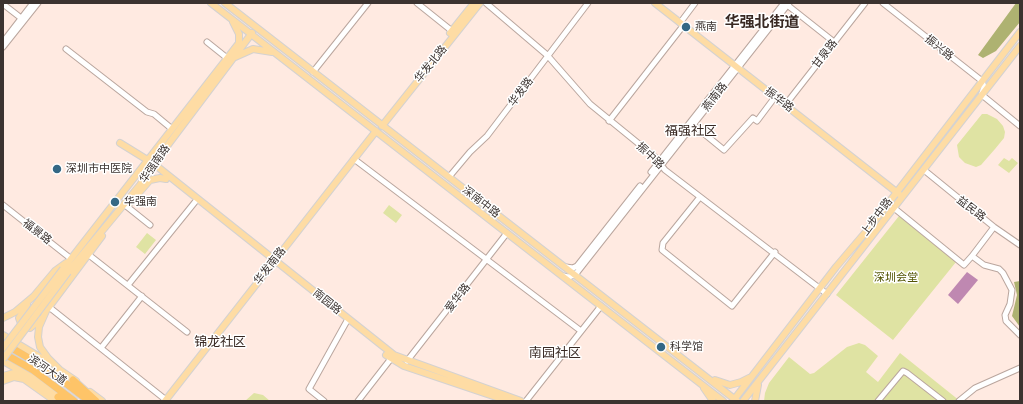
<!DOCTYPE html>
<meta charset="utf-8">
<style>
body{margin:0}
#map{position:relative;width:1023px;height:404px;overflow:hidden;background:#ffeae1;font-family:"Fira Sans Condensed",sans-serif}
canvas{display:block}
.frame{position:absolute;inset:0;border:4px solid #3b3330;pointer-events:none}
</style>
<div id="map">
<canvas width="1023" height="404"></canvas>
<div class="frame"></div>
</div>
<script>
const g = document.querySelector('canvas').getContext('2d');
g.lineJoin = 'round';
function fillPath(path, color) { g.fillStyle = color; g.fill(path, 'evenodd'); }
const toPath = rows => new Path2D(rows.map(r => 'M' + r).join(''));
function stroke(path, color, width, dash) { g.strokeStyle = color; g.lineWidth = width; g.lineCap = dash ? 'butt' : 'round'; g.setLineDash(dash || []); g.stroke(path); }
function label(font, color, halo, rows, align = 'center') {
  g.font = font + ' "Fira Sans Condensed","Noto Sans SC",sans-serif'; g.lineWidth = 3; g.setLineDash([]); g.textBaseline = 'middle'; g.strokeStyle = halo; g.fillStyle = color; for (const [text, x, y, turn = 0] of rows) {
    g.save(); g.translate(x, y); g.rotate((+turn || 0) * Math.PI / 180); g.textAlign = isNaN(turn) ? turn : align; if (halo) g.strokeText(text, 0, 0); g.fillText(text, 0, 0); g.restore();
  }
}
const green = toPath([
 [982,114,987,114,997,119,1003,126,1005,132,1004,138,995,149,981,165,976,167,965,163,959,157,957,145],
 [1004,158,1009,161,1012,158,1018,163,1009,173,998,165],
 [389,205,402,215,396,223,383,213],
 [899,216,956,262,893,340,836,295],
 [147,233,156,240,145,254,136,247],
 [859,343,865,345,878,356,866,372,878,382,900,353,960,401,764,401,765,393,769,383,789,357,810,374,814,373,847,347],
 [254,393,263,395,270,401,245,401]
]);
const forest = toPath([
 [1016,3,1020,3,1020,22,996,51,983,58,978,55],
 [1020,281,1020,327,1012,316,1017,295,1014,282]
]);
const water = toPath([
 [967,272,978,280,958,304,948,295]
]);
const minor = toPath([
 [417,3,452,31],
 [486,3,547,55,590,104,655,157,665,170,827,294],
 [883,3,982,81,984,87,982,93],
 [3,4,21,18],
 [786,4,834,42],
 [680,23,695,3],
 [3,42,33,3],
 [207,42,227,58],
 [3,47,38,3],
 [66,49,147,112,154,114,172,129],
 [313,72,368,3],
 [982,95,1020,126],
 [786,104,865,3],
 [609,121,683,26],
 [691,123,724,150,753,118,757,121,775,97],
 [354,159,581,331],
 [924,170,994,227,1020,245],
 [651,172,784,3],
 [449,177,470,152,487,136,588,3],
 [700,197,663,243,662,250,732,306,775,252],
 [3,205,70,258],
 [125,205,150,225],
 [894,208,964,265,972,256,984,265,999,269,1003,273,1012,290,1010,304,1005,315,1006,321,1020,335],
 [89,255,187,332],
 [972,256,994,227],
 [566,267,573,268,577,266,640,186],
 [563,276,569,277,575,275,789,3],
 [128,285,195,202],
 [49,307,166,400],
 [101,348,142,296],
 [407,361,507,233],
 [324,401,309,389,348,319],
 [358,401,393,356],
 [526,401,601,306],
 [878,401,903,371,907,373,943,401],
 [959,401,975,388,1020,368]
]);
const major = toPath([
 [211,3,723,401],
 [225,3,737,401],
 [655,3,899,194],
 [450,33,474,3],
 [235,57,253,49,272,52],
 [382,126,480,3],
 [120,143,154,164,394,355,521,401],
 [130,203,150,180,160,178,166,179],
 [63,269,239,43,239,34,233,22],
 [68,272,140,185,158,158,252,33],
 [27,305,19,318,22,326,30,328,40,319],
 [3,318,15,312,34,296,55,271,66,263],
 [3,335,48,362],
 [386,355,404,366,508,401],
 [3,361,31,377,61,400],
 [57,368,76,381],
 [60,370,48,358,40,347,38,337,39,327,46,311,102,236],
 [3,376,14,373,25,374],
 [715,380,730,385,741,382,749,378],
 [3,381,14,377,24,379,55,401],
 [704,388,713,401],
 [90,392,102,401],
 [165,401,376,131],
 [733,401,836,267,870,227,1020,32],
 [743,401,1020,46],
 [755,401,758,385]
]);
const highway = toPath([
 [3,343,46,368,89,401],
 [3,353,33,370,74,401],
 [73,380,96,401],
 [58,397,63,401]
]);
const majorBridge = toPath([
 [3,348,63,269],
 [3,359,68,272]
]);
const markers = [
 [686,27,5,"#346885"],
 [57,169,5,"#346885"],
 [115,202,5,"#346885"],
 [661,347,5,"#346885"]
];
const poiNames = [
 ["燕南",695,27],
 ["深圳市中医院",66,169],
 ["华强南",124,202],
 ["科学馆",670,347]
];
const streetNames = [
 ["振兴路",939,48,39],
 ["甘泉路",825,54,-52],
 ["华发北路",431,64,-51],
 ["华发路",521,92,-53],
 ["燕南路",715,97,-52],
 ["振华路",779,100,37],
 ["振中路",650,156,43],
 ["华强南路",155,164,-55],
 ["深南中路",481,202,38],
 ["益民路",971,209,38],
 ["上步中路",877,217,-53],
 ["福景路",37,232,38],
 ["华发南路",270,266,-52],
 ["爱华路",458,298,-52],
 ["南园路",327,302,39],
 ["滨河大道",47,370,35]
];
const parkNames = [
 ["深圳会堂",896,278]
];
const quarterNames = [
 ["福强社区",691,131],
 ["锦龙社区",220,342],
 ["南园社区",555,353]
];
const districtNames = [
 ["华强北街道",762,23]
];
fillPath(green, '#dfe3a3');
fillPath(forest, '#aeb271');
fillPath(water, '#bf88b1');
stroke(minor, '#baa69e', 7);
stroke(major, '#d4d2d1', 8);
stroke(highway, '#d4d2d1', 9);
stroke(minor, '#fff', 5);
stroke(major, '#fedca4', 6);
stroke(highway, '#fec468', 7);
stroke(majorBridge, '#d4d2d1', 8, []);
stroke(majorBridge, '#fedca4', 6);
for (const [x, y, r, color] of markers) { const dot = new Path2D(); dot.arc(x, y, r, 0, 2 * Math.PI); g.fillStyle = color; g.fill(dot); stroke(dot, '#fff', 1.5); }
label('11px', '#3b3330', '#fff', poiNames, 'left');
label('11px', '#3b3330', '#fff', streetNames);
label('11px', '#545606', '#fff', parkNames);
label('13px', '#382923', '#fff', quarterNames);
label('bold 15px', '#382923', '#fff', districtNames);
</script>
